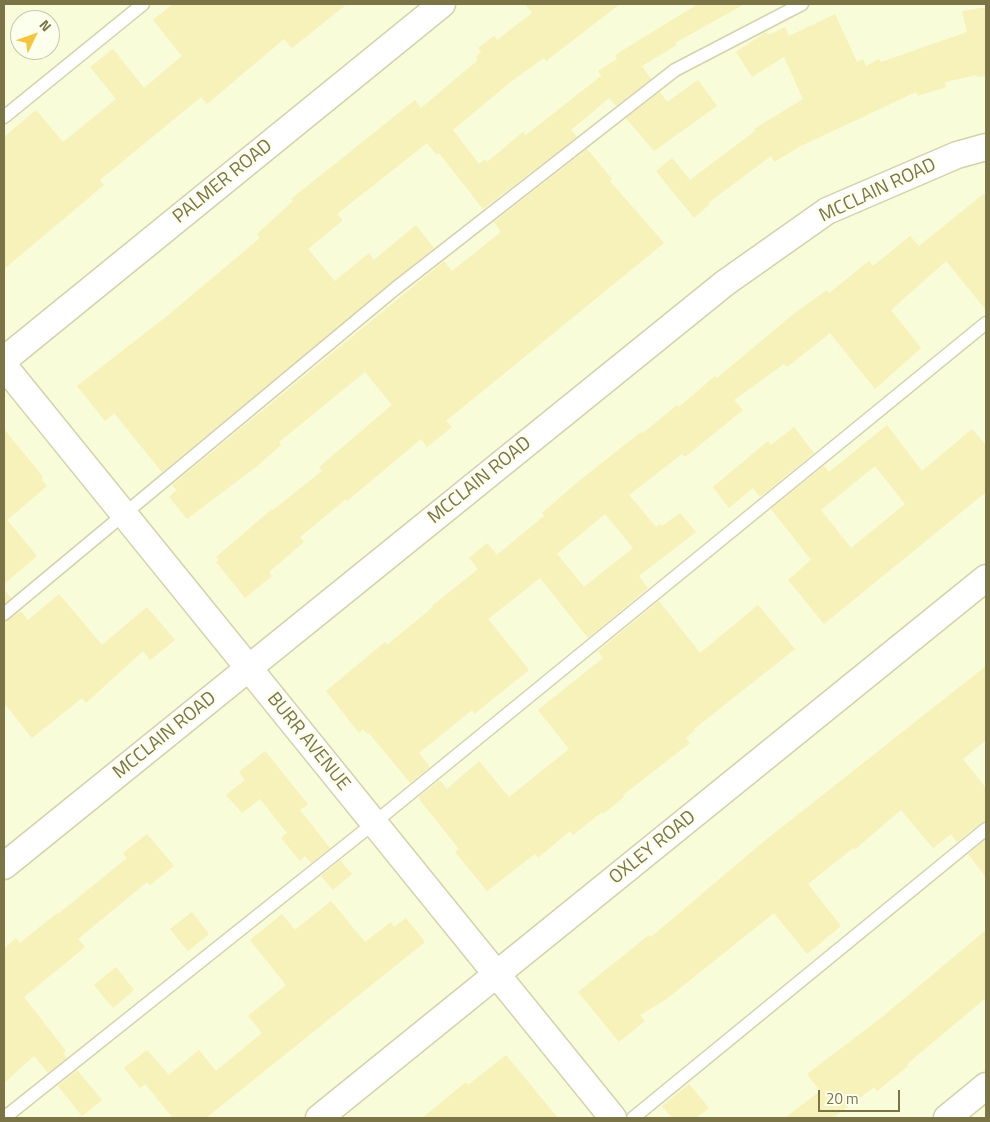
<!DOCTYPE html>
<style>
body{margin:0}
#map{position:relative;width:990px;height:1122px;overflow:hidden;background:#fbffe5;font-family:"Titillium Web",sans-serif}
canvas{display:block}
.frame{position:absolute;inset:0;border:5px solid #7b7447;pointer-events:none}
.north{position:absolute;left:10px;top:10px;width:50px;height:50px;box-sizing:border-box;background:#fdffed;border:1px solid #c9c7ab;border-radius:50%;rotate:48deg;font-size:14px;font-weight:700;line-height:20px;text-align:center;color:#7b7447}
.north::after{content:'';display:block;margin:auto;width:18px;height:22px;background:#f5c63d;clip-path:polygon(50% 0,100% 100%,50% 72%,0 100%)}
.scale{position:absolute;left:818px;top:1090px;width:82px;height:22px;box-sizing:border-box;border:2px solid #7b7447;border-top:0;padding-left:6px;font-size:15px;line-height:18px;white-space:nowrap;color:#7b7447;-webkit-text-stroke:4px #fdffed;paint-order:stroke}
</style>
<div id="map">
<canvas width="990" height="1122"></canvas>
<div class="frame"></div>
<div class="north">N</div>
<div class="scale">20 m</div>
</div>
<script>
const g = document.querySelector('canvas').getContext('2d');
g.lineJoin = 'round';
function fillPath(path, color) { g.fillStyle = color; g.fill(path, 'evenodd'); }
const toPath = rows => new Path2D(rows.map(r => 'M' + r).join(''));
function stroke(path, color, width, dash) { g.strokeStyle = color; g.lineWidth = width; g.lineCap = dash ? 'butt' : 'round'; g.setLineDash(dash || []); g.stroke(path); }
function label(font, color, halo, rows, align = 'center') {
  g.font = font + ' "Titillium Web",sans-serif'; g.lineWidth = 5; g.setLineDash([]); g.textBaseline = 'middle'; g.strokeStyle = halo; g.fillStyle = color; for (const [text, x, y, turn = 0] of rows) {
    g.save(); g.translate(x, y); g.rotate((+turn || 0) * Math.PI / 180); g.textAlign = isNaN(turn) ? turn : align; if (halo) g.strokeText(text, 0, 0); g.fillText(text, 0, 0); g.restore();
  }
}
const residential = toPath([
 [4,4,986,4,986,1118,4,1118],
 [20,20,50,20,50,50,20,50]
]);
const building = toPath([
 [173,4,347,4,292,48,284,39,207,104,201,97,100,180,104,185,4,269,4,137,36,110,63,142,116,99,90,67,113,49,144,88,182,56,153,20],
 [525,4,620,4,546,61,544,58,513,80,453,130,479,164,485,159,487,162,523,132,526,135,601,76,598,71,617,59,615,55,698,4,745,4,675,43,677,45,642,66,651,79,616,106,609,98,571,130,577,137,483,209,439,153,436,154,427,143,337,214,343,220,308,249,335,281,369,253,374,260,416,225,434,248,162,472,114,413,105,421,77,386,167,316,260,238,257,234,293,201,291,199,415,100,421,108,478,60,476,57,481,52,478,48,494,36,497,40,532,13],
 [986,7,986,76,977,77,976,75,945,82,946,87,918,96,916,92,799,147,774,162,771,156,708,203,710,204,694,218,656,171,672,158,690,180,755,131,754,129,803,99,784,57,752,77,736,52,766,32,768,35,785,27,789,36,835,14,857,62,863,59,866,66,879,59,881,62,967,32,962,11],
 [698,80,717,106,654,151,626,118,660,92,667,102],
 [587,149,612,179,610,181,664,243,446,421,452,427,427,447,421,439,347,501,346,499,300,537,304,542,269,572,272,576,245,598,216,562,219,560,216,557,272,509,273,510,322,471,319,467,392,405,365,372,279,442,281,445,256,467,187,519,169,497,177,490,172,485,444,261,452,271,501,232,494,222],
 [986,192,986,310,946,261,891,310,921,348,875,389,830,333,787,367,784,364,734,400,743,410,685,457,682,454,629,495,656,527,660,524,662,526,680,513,696,532,639,576,648,588,588,638,540,578,488,619,529,670,474,714,472,710,419,753,430,767,410,783,369,733,368,734,363,729,359,733,326,691,385,642,387,645,433,607,432,606,478,569,469,558,487,543,497,555,544,516,542,513,579,481,641,432,643,433,677,405,679,407,715,376,717,378,796,312,827,290,829,293,869,261,873,266,910,236,919,246],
 [605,514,633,548,584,587,557,554],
 [887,425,922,471,972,429,986,445,986,492,824,624,788,580,811,560,771,509,824,466,829,472],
 [875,466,905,504,851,548,821,510],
 [794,427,814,453,760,497,753,488,729,508,713,487,768,441,771,445],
 [4,429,43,477,41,479,47,486,7,520,37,556,4,584],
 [4,589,11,598,4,604],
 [59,594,102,645,147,607,175,640,150,660,143,651,86,703,82,698,32,738,4,703,4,622,21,611,28,620],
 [659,601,700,653,758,605,795,649,694,729,695,730,686,738,690,743,623,795,624,797,603,814,602,812,573,835,570,831,538,858,535,854,487,891,455,852,459,849,419,799,420,796,440,780,447,789,479,761,509,797,569,749,538,710,603,658,598,651],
 [986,666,986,740,963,759,986,788,986,821,981,823,957,842,951,834,933,848,901,810,854,850,853,848,808,884,841,926,807,954,774,913,665,1000,640,1015,645,1021,619,1042,578,992,649,935,651,937,762,843],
 [265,751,308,804,300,810,330,848,311,863,305,856,300,861,281,838,287,833,260,799,242,813,226,795,245,780,239,772],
 [147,834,174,866,150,885,147,882,78,939,85,947,24,997,66,1051,63,1053,67,1058,48,1073,34,1056,4,1083,4,949,16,938,20,943,57,913,58,914,127,858,123,853],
 [986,839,986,877,968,854],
 [340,860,352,874,333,890,321,876],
 [331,901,365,942,391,922,394,927,406,918,425,942,206,1118,173,1118,145,1084,140,1088,124,1068,147,1050,169,1075,199,1050,216,1071,262,1033,248,1016,286,985,250,940,282,914,295,930],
 [192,912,209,934,188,951,170,929],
 [986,930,986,998,907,1064,908,1066,877,1091,874,1087,833,1118,785,1118,820,1091,807,1074,881,1018],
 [116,967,134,990,113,1008,94,985],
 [506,1055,558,1118,422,1118,466,1082,468,1085],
 [77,1070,102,1100,82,1116,58,1086],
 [689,1084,709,1108,696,1118,672,1118,662,1106]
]);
const lane = toPath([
 [4,117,143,4],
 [4,614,396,288,675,70,802,4],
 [4,1118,374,823,986,323],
 [633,1118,986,829]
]);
const street = toPath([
 [4,360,442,4],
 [4,366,613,1118],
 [4,866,725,283,827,211,957,155,986,147],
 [319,1118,986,578],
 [947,1118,986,1086]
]);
const streetNames = [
 ["PALMER ROAD",223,182,-39],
 ["MCCLAIN ROAD",878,191,-25],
 ["MCCLAIN ROAD",480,481,-39],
 ["MCCLAIN ROAD",165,736,-39],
 ["BURR AVENUE",308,742,51],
 ["OXLEY ROAD",653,848,-39]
];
fillPath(residential, '#f9fcd8');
fillPath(building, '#f7f2b9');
stroke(lane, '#d4d2ac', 15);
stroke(street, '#d4d2ac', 29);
stroke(lane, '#fff', 12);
stroke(street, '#fff', 26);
label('19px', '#7b7447', '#fdffed', streetNames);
</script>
